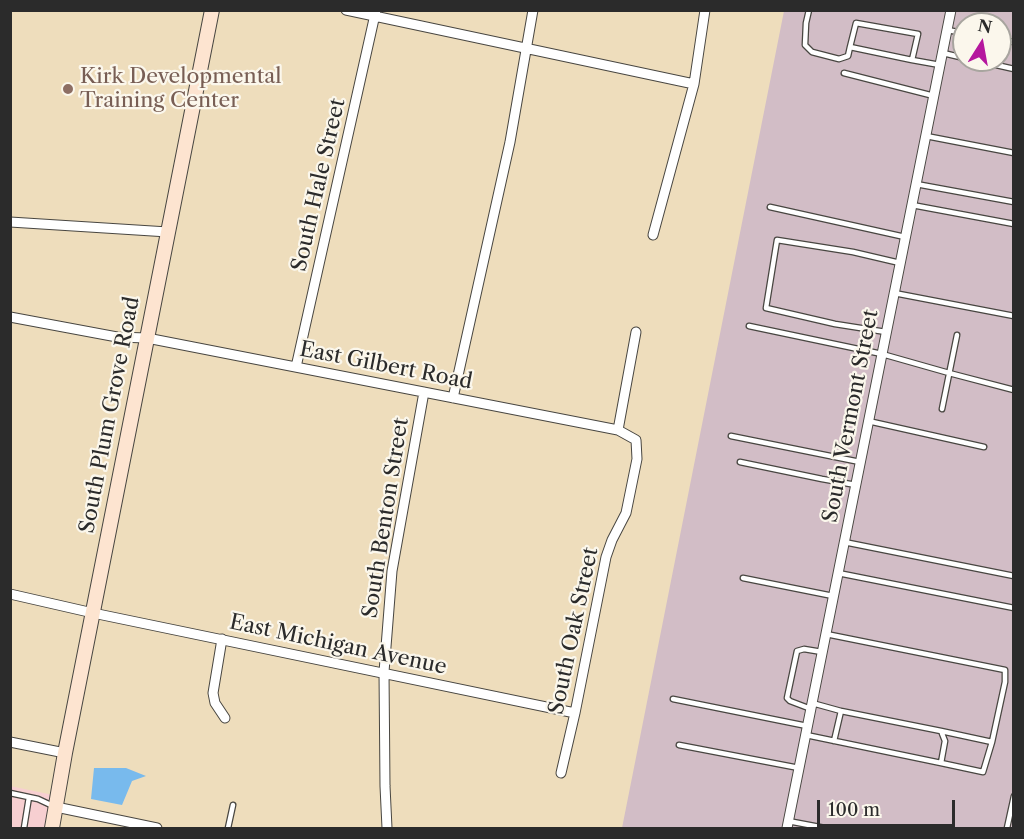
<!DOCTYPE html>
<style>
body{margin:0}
#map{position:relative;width:1024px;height:839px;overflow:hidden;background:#eeddbc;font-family:"Libre Caslon Text",serif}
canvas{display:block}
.frame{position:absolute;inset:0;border:12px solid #2b2b2b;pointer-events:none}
.north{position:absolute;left:952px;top:12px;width:60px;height:60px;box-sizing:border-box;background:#fbf7ec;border:2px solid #a8a59f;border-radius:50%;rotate:11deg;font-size:16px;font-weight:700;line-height:24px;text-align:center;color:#2b2b2b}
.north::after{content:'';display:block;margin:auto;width:21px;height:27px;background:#b5179e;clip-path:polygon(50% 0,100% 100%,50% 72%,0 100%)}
.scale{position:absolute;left:817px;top:800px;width:138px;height:27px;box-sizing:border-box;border:3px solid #2b2b2b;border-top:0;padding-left:8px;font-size:18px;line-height:21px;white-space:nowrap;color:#2b2b2b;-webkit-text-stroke:4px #fbf7ec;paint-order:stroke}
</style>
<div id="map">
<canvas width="1024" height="839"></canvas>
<div class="frame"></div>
<div class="north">N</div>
<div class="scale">100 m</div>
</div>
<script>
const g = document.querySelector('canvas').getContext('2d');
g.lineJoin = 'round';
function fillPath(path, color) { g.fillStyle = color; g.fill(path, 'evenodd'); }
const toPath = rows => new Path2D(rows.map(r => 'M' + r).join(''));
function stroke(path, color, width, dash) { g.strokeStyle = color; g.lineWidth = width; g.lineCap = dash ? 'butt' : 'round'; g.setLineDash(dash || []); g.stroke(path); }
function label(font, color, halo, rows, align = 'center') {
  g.font = font + ' "Libre Caslon Text",serif'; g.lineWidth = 4.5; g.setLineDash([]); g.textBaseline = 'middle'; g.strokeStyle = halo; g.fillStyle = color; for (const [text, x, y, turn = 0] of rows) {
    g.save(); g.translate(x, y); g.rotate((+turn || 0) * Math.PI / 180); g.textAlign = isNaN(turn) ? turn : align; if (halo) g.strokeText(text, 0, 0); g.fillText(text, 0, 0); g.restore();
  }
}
const built = toPath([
 [10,786,58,796,52,828,11,828]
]);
const industrial = toPath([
 [784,11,1013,11,1013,828,622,828],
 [964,24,1000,24,1000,60,964,60]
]);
const water = toPath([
 [94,768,126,768,146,776,132,781,122,805,91,799]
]);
const service = toPath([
 [809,10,806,23,805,45,812,52,839,59,848,56,850,47],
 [947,30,964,33],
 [1000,40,1014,42],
 [943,53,964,58],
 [912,60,918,34,856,23,850,47,912,60,940,65],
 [974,60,1014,69],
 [844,73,934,96],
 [926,136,1014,153],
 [916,184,1014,202],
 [912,205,1014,224],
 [770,207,905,237],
 [894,293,1014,316],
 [749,326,882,354,949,373,1014,390],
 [886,332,835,324,766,308,777,240,853,252,900,263],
 [942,409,957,335],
 [868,421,984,447],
 [731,436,860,462],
 [740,462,822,479,856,485],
 [844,542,1014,576],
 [838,573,1014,608],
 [743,578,833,596],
 [826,634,1005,670,1005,682,992,742],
 [673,699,807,726],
 [811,709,790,701,787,698,797,651,804,649,822,652],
 [806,735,941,763,945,741,941,731,841,711,812,703],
 [834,741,841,711],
 [679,745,799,768],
 [941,763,983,772,992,742,941,731],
 [10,793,38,799,53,806],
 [788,821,825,828],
 [24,828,29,797],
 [228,828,233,805],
 [1007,828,1014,796]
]);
const minor = toPath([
 [346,10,694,84],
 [10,222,168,232],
 [653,235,694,84,705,10],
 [10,317,117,337,147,338,618,430],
 [296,367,376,10],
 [453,398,510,142,533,10],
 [10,594,93,613,575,713],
 [222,639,213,693,215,703,225,718],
 [10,742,65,753],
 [561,773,575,713,606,557,612,540,626,513,637,459,636,440,618,430,636,332],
 [56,807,157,828],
 [387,828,385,786,384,672,392,571,424,392],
 [787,828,951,10]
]);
const secondary = toPath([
 [52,828,65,753,212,10]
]);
const markers = [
 [68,89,6,"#8d6e63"]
];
const educationNames = [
 ["Kirk Developmental",80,77],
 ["Training Center",80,101]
];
const streetNames = [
 ["South Hale Street",319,185,-77],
 ["East Gilbert Road",386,366,11],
 ["South Plum Grove Road",110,415,-79],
 ["South Vermont Street",851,416,-79],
 ["South Benton Street",386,518,-81],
 ["South Oak Street",574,631,-78],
 ["East Michigan Avenue",338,645,12]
];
fillPath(built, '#f7cfd1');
fillPath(industrial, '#d2bdc6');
fillPath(water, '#78baed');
stroke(service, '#484641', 7);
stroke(minor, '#484641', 11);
stroke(secondary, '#484641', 16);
stroke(service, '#fff', 4.5);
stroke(minor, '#fff', 9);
stroke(secondary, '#fde4d0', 14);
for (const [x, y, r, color] of markers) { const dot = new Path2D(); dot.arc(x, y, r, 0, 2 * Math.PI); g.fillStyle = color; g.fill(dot); stroke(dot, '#fbf7ec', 2); }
label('21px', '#785e54', '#fbf7ec', educationNames, 'left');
label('21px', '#2b2b2b', '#fbf7ec', streetNames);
</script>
